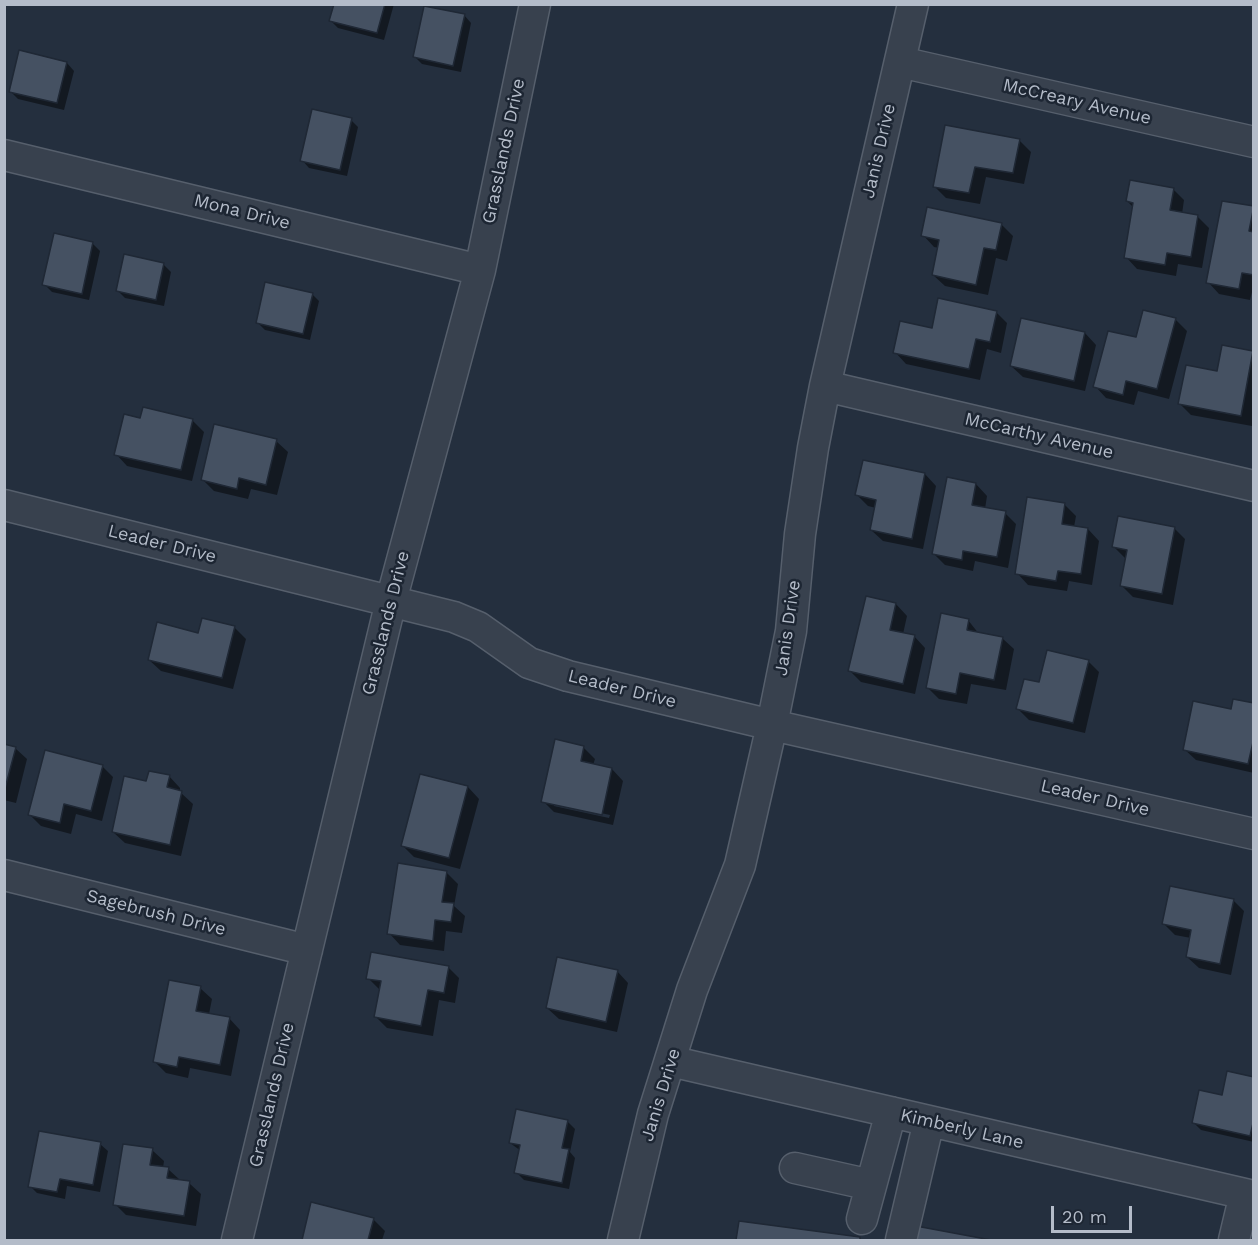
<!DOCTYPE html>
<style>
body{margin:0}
#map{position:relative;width:1258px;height:1245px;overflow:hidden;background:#242f3e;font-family:"Work Sans",sans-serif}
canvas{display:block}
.frame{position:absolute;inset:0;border:6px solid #b4bcc9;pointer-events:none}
.scale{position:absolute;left:1051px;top:1206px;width:81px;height:27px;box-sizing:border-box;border:3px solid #b4bcc9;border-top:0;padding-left:8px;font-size:18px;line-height:21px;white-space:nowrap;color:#b4bcc9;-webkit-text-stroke:4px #1d2633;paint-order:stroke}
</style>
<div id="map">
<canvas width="1258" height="1245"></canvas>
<div class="frame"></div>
<div class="scale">20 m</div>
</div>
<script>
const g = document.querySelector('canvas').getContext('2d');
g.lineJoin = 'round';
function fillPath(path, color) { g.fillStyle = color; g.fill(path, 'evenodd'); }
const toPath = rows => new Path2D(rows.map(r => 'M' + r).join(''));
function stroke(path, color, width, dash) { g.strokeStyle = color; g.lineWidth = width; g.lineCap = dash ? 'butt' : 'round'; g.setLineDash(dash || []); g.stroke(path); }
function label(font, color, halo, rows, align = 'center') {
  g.font = font + ' "Work Sans",sans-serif'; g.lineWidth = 5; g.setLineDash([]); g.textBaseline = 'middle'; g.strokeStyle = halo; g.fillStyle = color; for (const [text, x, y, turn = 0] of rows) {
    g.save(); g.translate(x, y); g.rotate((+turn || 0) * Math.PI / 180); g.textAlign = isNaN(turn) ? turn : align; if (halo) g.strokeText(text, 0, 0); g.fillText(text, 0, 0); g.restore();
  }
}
const shadow = toPath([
 [335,4,394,4,384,40,338,28,331,21],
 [464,15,471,23,461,72,422,64,415,57],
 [67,63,74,71,64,110,18,99,10,91],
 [351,120,358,127,347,176,309,168,302,160],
 [1019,140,1031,152,1024,184,986,177,980,204,946,198,935,187],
 [1173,189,1184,200,1182,214,1197,216,1209,228,1202,268,1178,264,1176,276,1137,269,1126,257,1134,208,1127,201],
 [1254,208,1254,284,1250,300,1219,294,1208,282],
 [1001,224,1013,236,1007,261,996,258,988,295,945,286,933,275,939,248,934,247,923,235],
 [92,243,100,251,89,300,52,292,44,284],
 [164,265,171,272,164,306,125,298,117,290],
 [312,294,319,301,310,340,265,330,258,323],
 [996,312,1007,323,1001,353,987,349,980,380,906,364,895,352,933,330],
 [1175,319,1187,331,1169,399,1138,391,1134,405,1106,398,1095,386,1137,339],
 [1085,333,1096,345,1085,391,1023,377,1011,366],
 [1253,353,1254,418,1252,426,1191,415,1180,404],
 [141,420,192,420,204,432,192,481,127,466,116,454],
 [276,441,288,452,277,495,251,489,248,499,214,491,202,479],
 [925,474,936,486,923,549,883,541,871,530,876,508,868,506,857,495],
 [976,484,987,496,985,509,1005,513,1016,524,1008,568,975,561,973,571,945,565,934,554],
 [1064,504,1076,516,1074,527,1088,529,1099,541,1092,585,1069,581,1067,591,1028,585,1017,573],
 [1174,528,1185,539,1173,605,1133,597,1122,586,1125,558,1114,547],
 [896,604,907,616,903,634,914,636,925,648,915,694,861,682,850,671],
 [968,620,979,634,1002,638,1014,649,1006,690,971,684,967,704,939,699,928,688],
 [234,627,246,639,233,689,161,671,149,660],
 [1088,661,1099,672,1085,733,1029,720,1018,709,1040,684],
 [1254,705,1254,773,1196,760,1184,749,1232,710],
 [4,745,15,748,27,759,16,803,4,800],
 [583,747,595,759,593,765,612,769,623,781,613,825,554,812,543,801],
 [554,803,610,815,609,818,554,806],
 [102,766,113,777,102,821,76,814,71,834,41,826,30,815],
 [169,776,180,788,180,792,193,804,181,856,125,843,113,832,148,783],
 [468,787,479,799,460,869,414,857,403,846],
 [446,872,458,884,454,906,465,916,462,933,446,931,444,951,400,945,389,933],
 [1233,900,1244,911,1231,975,1199,968,1187,957,1191,938,1175,935,1164,924],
 [448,967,459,978,455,1003,439,1000,433,1036,387,1028,376,1017,380,990,368,978],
 [617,971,628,983,617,1032,559,1019,547,1008],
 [200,988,212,999,209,1014,229,1018,240,1030,231,1076,190,1068,188,1078,166,1073,155,1062],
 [1254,1078,1254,1142,1201,1130,1194,1123,1223,1097],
 [567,1121,575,1129,570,1152,575,1158,569,1189,524,1180,516,1172,521,1151,510,1143],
 [100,1144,108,1151,100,1192,67,1186,65,1199,37,1193,30,1186],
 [152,1150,164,1161,163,1168,168,1169,180,1180,189,1183,201,1194,196,1226,126,1215,115,1204],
 [312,1204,373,1219,385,1231,382,1240,303,1240],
 [740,1223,860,1238,862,1240,738,1240],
 [917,1228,983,1240,915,1240]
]);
const building = toPath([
 [334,4,385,4,377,33,329,21,334,4],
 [424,6,465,14,453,66,413,57,424,6],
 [19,50,67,62,57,103,9,92,19,50],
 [312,109,352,118,340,170,300,161,312,109],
 [945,125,1020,139,1013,173,975,167,969,193,933,187,945,125],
 [1130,180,1174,188,1170,210,1198,215,1191,257,1167,253,1165,265,1124,258,1133,203,1126,201,1130,180],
 [1222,201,1254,206,1249,231,1254,232,1254,275,1242,273,1239,289,1206,283,1222,201],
 [927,207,1002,223,996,250,984,248,976,285,932,275,939,240,921,236,927,207],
 [54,233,93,242,82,294,42,285,54,233],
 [124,254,164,263,156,300,116,291,124,254],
 [265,282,313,293,303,334,256,323,265,282],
 [938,298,997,311,990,342,976,339,969,369,893,353,900,321,932,328,938,298],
 [1143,310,1176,318,1157,389,1126,381,1123,395,1093,387,1108,331,1136,337,1143,310],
 [1021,318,1085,332,1074,381,1010,366,1021,318],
 [1222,345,1253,351,1241,416,1178,404,1186,365,1217,371,1222,345],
 [143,407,193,419,181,470,114,455,124,414,140,418,143,407],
 [214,424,277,439,266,485,239,478,237,489,201,480,214,424],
 [863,460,925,473,912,539,870,530,876,500,855,495,863,460],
 [947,477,976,483,972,505,1006,511,997,557,963,551,962,560,932,554,947,477],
 [1027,497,1065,503,1062,524,1088,528,1081,574,1058,571,1056,581,1015,574,1027,497],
 [1118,516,1175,527,1162,594,1120,586,1127,550,1112,547,1118,516],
 [866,596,896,603,890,630,915,635,903,684,848,671,866,596],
 [941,613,969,619,967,630,1003,637,994,680,960,673,956,694,926,688,941,613],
 [202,618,235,626,222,678,148,660,157,622,198,633,202,618],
 [1047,650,1089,660,1073,723,1016,709,1024,679,1039,682,1047,650],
 [1233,699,1254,703,1254,738,1248,764,1183,750,1193,701,1231,709,1233,699],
 [555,739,584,746,581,761,612,768,602,815,541,802,555,739],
 [4,744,16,747,4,792,4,744],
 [45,750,103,765,91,811,64,804,60,823,28,815,45,750],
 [149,771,170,775,167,787,182,791,170,845,112,832,124,776,146,781,149,771],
 [420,774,468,786,449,858,401,846,420,774],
 [398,863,447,871,442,902,454,903,451,922,435,920,433,941,387,934,398,863],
 [1170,886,1234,899,1220,964,1186,957,1191,930,1162,924,1170,886],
 [371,952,449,966,444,993,428,990,421,1026,374,1017,381,981,366,979,371,952],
 [557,957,618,970,606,1022,546,1008,557,957],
 [169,980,201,986,196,1011,230,1017,220,1065,179,1057,177,1067,153,1062,169,980],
 [1227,1071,1254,1077,1254,1119,1250,1136,1192,1123,1199,1090,1222,1095,1227,1071],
 [516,1109,568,1120,562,1148,569,1149,562,1183,514,1173,520,1145,509,1143,516,1109],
 [39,1131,101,1142,93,1185,60,1179,57,1192,28,1187,39,1131],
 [123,1144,153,1148,150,1165,169,1167,167,1178,190,1181,184,1216,113,1205,123,1144],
 [311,1202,374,1218,368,1240,302,1240,311,1202],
 [739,1221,860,1237,860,1240,736,1240,739,1221],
 [916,1226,991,1240,913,1240,916,1226]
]);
const minor = toPath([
 [900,62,1254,142],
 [4,155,480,270],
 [825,386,1254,486],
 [4,505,454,617,478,627,529,663,568,676,772,725,1254,834],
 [4,875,307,950],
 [670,1061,1254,1196],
 [795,1168,871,1185],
 [862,1219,891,1112],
 [237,1240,391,601,480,270,535,4],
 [623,1240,653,1114,692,990,740,865,772,725,791,631,800,534,813,448,825,386,913,4],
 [901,1240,929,1121],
 [1234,1240,1245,1194]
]);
const streetNames = [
 ["McCreary Avenue",1077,102,13],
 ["Grasslands Drive",504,151,-78],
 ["Janis Drive",879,151,-77],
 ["Mona Drive",242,212,14],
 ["McCarthy Avenue",1039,436,13],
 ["Leader Drive",162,544,14],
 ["Grasslands Drive",386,623,-76],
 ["Janis Drive",788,628,-82],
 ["Leader Drive",622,689,14],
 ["Leader Drive",1095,798,13],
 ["Sagebrush Drive",156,913,14],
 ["Grasslands Drive",272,1095,-77],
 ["Janis Drive",661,1095,-73],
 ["Kimberly Lane",962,1129,13]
];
fillPath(shadow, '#0007');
fillPath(building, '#455162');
stroke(building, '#1f2835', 1.5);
stroke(minor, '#565f6c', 33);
stroke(minor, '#38414e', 30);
label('18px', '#b4bcc9', '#1d2633', streetNames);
</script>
